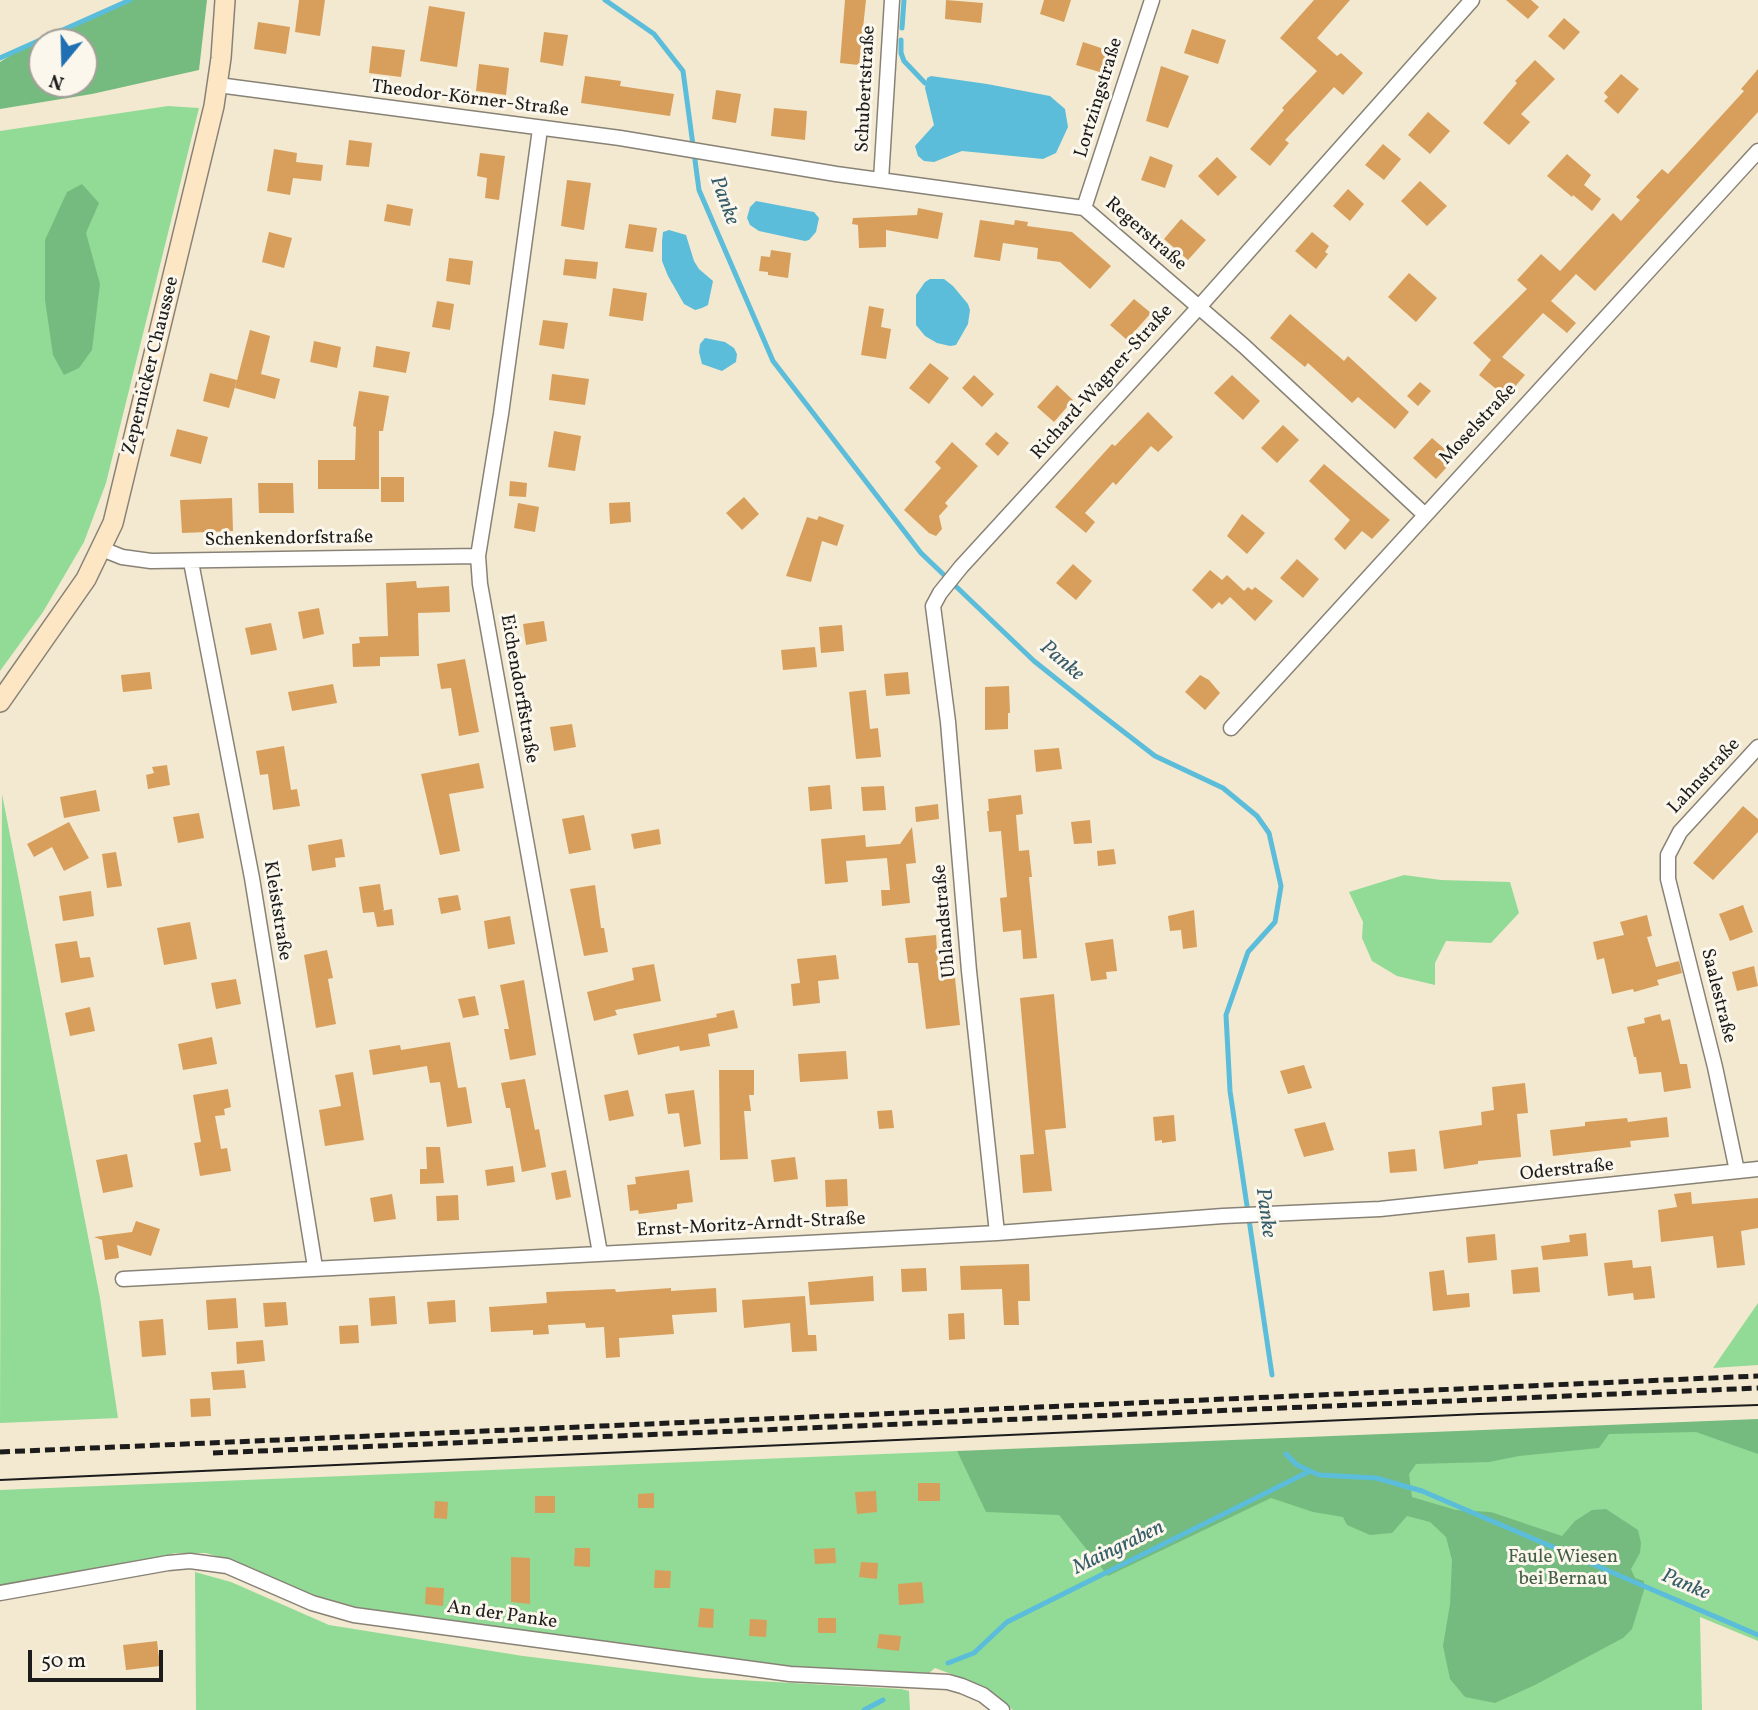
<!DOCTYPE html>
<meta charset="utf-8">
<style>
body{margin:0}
#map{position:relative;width:1758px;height:1710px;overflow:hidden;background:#f3e9d0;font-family:Vollkorn,serif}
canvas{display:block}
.north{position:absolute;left:28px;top:28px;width:70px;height:70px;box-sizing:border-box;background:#fbf7ec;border:2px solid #a29f99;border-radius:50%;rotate:199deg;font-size:19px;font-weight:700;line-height:28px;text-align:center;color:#1c1c1c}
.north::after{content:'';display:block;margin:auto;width:24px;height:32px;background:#1f6fb2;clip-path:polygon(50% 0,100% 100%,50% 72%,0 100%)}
.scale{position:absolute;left:28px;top:1650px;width:135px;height:32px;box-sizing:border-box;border:4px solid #1c1c1c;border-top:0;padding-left:9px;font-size:21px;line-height:24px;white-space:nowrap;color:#1c1c1c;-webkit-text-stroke:5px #fbf7ec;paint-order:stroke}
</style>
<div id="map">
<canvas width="1758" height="1710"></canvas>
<div class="north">N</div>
<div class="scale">50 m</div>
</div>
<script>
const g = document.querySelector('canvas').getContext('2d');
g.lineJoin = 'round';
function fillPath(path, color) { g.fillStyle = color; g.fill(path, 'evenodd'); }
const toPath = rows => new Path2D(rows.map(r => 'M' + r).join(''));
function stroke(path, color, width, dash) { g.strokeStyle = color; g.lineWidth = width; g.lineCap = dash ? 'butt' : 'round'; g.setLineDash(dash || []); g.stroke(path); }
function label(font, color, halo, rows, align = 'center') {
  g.font = font + ' Vollkorn,serif'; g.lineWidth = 6; g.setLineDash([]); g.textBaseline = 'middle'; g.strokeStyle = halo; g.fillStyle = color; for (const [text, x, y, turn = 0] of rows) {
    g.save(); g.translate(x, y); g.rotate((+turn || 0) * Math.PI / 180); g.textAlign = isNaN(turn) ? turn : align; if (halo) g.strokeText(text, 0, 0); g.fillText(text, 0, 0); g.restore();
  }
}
const green = toPath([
 [168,106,199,108,106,483,84,542,43,612,0,671,0,131],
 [2,794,100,1298,118,1418,0,1423],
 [1404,875,1441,880,1510,882,1519,913,1491,943,1446,941,1435,963,1435,985,1397,976,1372,961,1362,938,1363,922,1349,892],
 [1758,1303,1758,1365,1713,1368],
 [1758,1424,1758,1641,1700,1617,1702,1710,1013,1710,985,1690,954,1675,935,1668,929,1673,780,1666,364,1609,311,1595,245,1565,206,1553,175,1553,136,1564,0,1589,0,1490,957,1451,961,1458],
 [195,1572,231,1582,329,1625,523,1656,703,1678,901,1689,909,1691,910,1710,196,1710]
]);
const forest = toPath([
 [132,0,207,0,199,70,92,94,0,109,0,62,27,45],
 [84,42,84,84,42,84,42,42],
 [82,184,99,203,86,233,100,284,92,350,79,368,64,375,53,355,45,300,45,240,67,192],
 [1758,1419,1758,1454,1696,1432,1609,1434,1599,1448,1519,1456,1489,1462,1416,1464,1409,1474,1412,1497,1456,1510,1491,1512,1562,1536,1575,1521,1592,1510,1606,1509,1638,1530,1641,1543,1640,1553,1631,1569,1635,1578,1644,1581,1644,1590,1632,1629,1623,1638,1535,1685,1495,1703,1465,1697,1450,1679,1443,1646,1450,1604,1452,1560,1446,1537,1430,1522,1407,1516,1392,1533,1370,1535,1347,1525,1343,1517,1313,1512,1271,1498,1108,1576,1059,1515,986,1512,957,1451]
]);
const water = toPath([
 [931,76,987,84,1050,96,1065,109,1068,127,1056,153,1043,159,962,151,934,162,924,161,918,156,915,146,934,125,925,88,927,78],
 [756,201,814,212,819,218,816,232,809,240,805,241,759,231,750,225,747,218,750,207],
 [669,230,686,235,694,261,699,269,713,281,708,305,702,308,695,310,684,304,668,276,662,261,662,241,663,232],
 [930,279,944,279,953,286,968,304,970,310,968,324,956,345,950,346,937,343,925,336,916,325,916,295,925,282],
 [705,338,725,342,734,348,737,354,736,362,722,371,702,364,699,352,700,344]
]);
const stream = toPath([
 [605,0,654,34,683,71,699,190,773,361,921,553,1034,661,1098,712,1155,756,1223,788,1257,816,1269,833,1281,886,1275,922,1248,952,1226,1015,1230,1091,1272,1375],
 [902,28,904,0],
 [901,40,901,53,904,61,925,83],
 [0,58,130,0],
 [1286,1454,1297,1465,1319,1475,1376,1478,1422,1491,1758,1635],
 [948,1663,974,1653,1007,1622,1310,1471],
 [864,1710,883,1700]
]);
const building = toPath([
 [299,0,325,0,320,36,295,32],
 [845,0,866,0,859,65,840,63],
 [946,0,983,3,981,23,945,19],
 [1044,0,1071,0,1064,22,1040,14],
 [1314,0,1350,0,1317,38,1337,56,1341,53,1363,73,1343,95,1334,87,1285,140,1289,143,1270,166,1250,149,1284,110,1282,108,1317,71,1280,38],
 [1506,0,1531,0,1539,7,1528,19],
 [429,6,465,12,457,67,420,61],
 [1564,18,1580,32,1564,50,1548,36],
 [258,22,290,27,286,54,254,49],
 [1192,29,1226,40,1218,64,1184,53],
 [544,32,568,35,563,66,540,62],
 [1083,42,1110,51,1103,73,1076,65],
 [372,46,405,50,401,77,369,73],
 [1535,60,1555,79,1521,114,1530,122,1509,145,1483,123,1517,83,1515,81],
 [479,64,509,68,506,95,476,91],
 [1161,66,1189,76,1168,128,1146,121],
 [1758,69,1758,112,1595,291,1576,274,1551,301,1576,323,1567,333,1543,313,1502,357,1525,375,1506,397,1479,375,1491,360,1473,343,1527,289,1517,280,1541,254,1560,271,1613,213,1621,221,1640,200,1636,197,1662,169,1668,174,1744,91,1741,89],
 [1621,74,1639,89,1618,114,1604,101,1608,97,1604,93],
 [585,76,621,81,620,86,674,94,670,116,581,103],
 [716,90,741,94,736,123,712,119],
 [774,108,807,111,805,140,771,136],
 [1428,112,1450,131,1430,154,1408,135],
 [349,140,372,143,369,167,346,165],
 [1383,144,1401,159,1384,180,1365,165],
 [274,149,297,153,296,162,323,165,321,181,293,178,290,195,267,191],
 [480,153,505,156,499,200,485,198,487,178,477,176],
 [1567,154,1591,175,1584,185,1601,199,1592,211,1573,195,1572,197,1547,176],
 [1150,156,1173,165,1165,188,1141,180],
 [1217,157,1237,177,1218,196,1198,176],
 [567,180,591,183,584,230,561,226],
 [1420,181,1447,206,1427,226,1401,201],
 [1348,189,1364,204,1350,221,1333,206],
 [387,204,413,209,410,226,384,221],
 [918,208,943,213,938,239,886,230,886,247,859,248,858,225,852,224,853,218,917,215],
 [1181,219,1206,240,1188,260,1164,239],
 [980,220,1014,225,1015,220,1028,222,1027,226,1072,232,1111,266,1090,289,1060,262,1037,259,1038,248,1003,243,1000,261,974,257],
 [629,224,657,228,653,252,625,248],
 [269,232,292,238,284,268,262,262],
 [1312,232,1329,246,1325,252,1328,254,1316,269,1295,251],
 [771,250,791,253,788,278,768,275,768,272,759,271,761,256,770,257],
 [449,258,473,261,470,285,446,281],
 [565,259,598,262,596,279,563,275],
 [1409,273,1437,298,1416,322,1388,297],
 [613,288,647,293,643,321,609,316],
 [1134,299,1151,313,1127,340,1110,325],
 [437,301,454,304,450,330,432,327],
 [869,306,884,309,881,327,891,329,886,359,861,355],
 [1290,314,1344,361,1348,356,1409,412,1395,429,1358,397,1352,403,1308,363,1305,367,1270,338],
 [543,320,568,323,564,349,539,345],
 [250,330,270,336,261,374,280,379,275,399,235,388],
 [314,341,341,347,337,368,310,362],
 [376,346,410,352,406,373,373,367],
 [930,363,949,378,929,404,909,388],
 [210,373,237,380,229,408,203,401],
 [552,374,589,379,585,405,549,400],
 [974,375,994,394,982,407,962,388],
 [1232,375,1260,401,1243,420,1214,393],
 [1420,382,1431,391,1418,406,1407,396],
 [1057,385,1073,400,1054,422,1037,407],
 [359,391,389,396,383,431,379,431,379,489,318,489,318,460,355,460,356,427,353,426],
 [1148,412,1173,437,1158,452,1151,446,1116,485,1113,482,1085,513,1095,522,1086,533,1055,507,1112,444,1115,446],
 [1283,425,1299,440,1277,463,1261,448],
 [177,429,208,437,201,464,170,456],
 [554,431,581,436,575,471,548,467],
 [996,432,1009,443,998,456,985,444],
 [1432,438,1455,458,1436,479,1413,458],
 [952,442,978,466,945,503,948,506,939,516,942,529,936,536,929,533,904,510,941,468,935,462],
 [1324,464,1390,520,1372,539,1362,531,1345,550,1334,539,1350,520,1309,481],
 [381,477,404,477,404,502,381,502],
 [510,481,527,483,526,497,509,496],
 [258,483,293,483,294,513,259,513],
 [744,497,759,514,742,530,726,513],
 [232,498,233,531,182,533,180,500],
 [630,502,631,522,610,524,609,503],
 [518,503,539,507,535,532,514,528],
 [1242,514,1265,533,1247,554,1227,536],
 [819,516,844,525,837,546,822,541,811,582,786,576,807,517,817,520],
 [1297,559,1319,579,1303,598,1280,578],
 [1073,564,1092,581,1076,600,1056,583],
 [1210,570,1222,580,1227,575,1244,591,1248,587,1252,590,1255,587,1273,601,1255,621,1230,597,1222,605,1219,602,1212,609,1192,590],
 [416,581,417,588,449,586,450,612,418,613,419,656,380,657,380,666,353,667,352,644,360,643,359,637,388,636,386,583],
 [319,608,324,634,303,639,298,612],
 [544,621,547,641,526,645,523,624],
 [271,623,277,650,251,655,245,628],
 [842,625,844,651,821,653,819,627],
 [815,647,817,667,783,670,781,650],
 [465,659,479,732,459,736,451,688,441,689,437,664],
 [150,672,152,689,123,692,121,675],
 [908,672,910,694,886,696,884,674],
 [1200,675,1209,680,1220,693,1205,710,1185,692],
 [333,684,337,703,292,711,288,692],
 [1009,686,1010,713,1008,713,1008,729,985,730,985,687],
 [866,690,870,729,878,728,881,757,856,759,849,692],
 [572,724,576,747,554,751,550,727],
 [284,746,291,790,297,789,300,806,273,810,268,774,260,775,256,751],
 [1059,748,1062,769,1036,772,1034,750],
 [479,763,484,788,449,794,460,851,440,855,421,774],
 [167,765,170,785,148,789,146,775,154,773,152,767],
 [830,785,832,809,810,811,808,787],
 [884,786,886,810,863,811,861,787],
 [96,790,100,811,64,818,60,797],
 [1021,795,1023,814,1016,815,1019,851,1029,850,1032,877,1029,877,1037,958,1023,959,1021,930,1003,932,1000,898,1007,897,1001,831,989,832,987,811,989,811,988,799],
 [938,804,939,819,916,822,915,807],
 [1743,806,1758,819,1758,832,1713,880,1693,863],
 [199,813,204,838,178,843,173,817],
 [584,815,591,850,569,854,562,819],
 [1090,820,1092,843,1074,844,1071,822],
 [69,822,89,858,64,871,52,847,34,857,27,844],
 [912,827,916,863,906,864,910,903,882,906,881,890,890,890,887,858,846,861,848,882,825,884,821,839,865,835,866,847,900,844],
 [659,829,661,844,634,849,631,834],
 [342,839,345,857,335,858,336,867,312,871,308,845],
 [1114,849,1116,864,1098,866,1097,851],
 [116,852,122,886,107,888,102,854],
 [380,884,384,910,381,911,392,909,394,925,377,927,374,912,363,913,359,887],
 [595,885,601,928,604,928,608,952,584,956,570,889],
 [91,891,94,916,63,921,59,896],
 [458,895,461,910,441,914,438,898],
 [1743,905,1753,932,1730,941,1719,914],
 [1194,910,1197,947,1183,949,1181,930,1170,931,1168,916],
 [1647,915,1652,936,1647,937,1656,967,1679,961,1682,973,1657,980,1659,985,1634,992,1633,989,1612,994,1604,958,1597,960,1593,942,1624,935,1620,922],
 [510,916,515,944,488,949,484,921],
 [190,922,197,959,164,965,157,928],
 [936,935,939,979,955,978,960,1025,926,1029,918,963,908,963,905,938],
 [1113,939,1117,971,1106,972,1107,979,1091,981,1085,943],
 [77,941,80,958,90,957,94,977,61,983,55,944],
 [327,950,333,978,328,979,336,1024,316,1028,304,955],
 [836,955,839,979,818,981,820,1003,793,1006,791,984,800,983,797,959],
 [654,964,661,1001,615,1010,617,1015,594,1021,587,992,634,980,632,968],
 [1754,966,1758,986,1737,991,1732,972],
 [236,979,241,1004,216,1009,211,983],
 [524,980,536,1055,510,1060,504,1029,509,1029,500,985],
 [1054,994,1066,1128,1045,1130,1052,1191,1023,1193,1020,1155,1034,1154,1020,998],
 [475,996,479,1015,463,1018,458,999],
 [90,1007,95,1031,70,1036,65,1013],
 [734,1010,738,1028,708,1034,710,1046,680,1051,679,1046,638,1055,633,1034,717,1017,716,1014],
 [1660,1014,1662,1021,1670,1019,1680,1064,1687,1064,1691,1088,1664,1092,1661,1072,1639,1074,1636,1057,1634,1057,1627,1027,1645,1023,1644,1018],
 [212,1037,217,1064,183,1070,178,1044],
 [450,1042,458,1088,466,1087,472,1123,447,1127,440,1082,430,1083,427,1066,373,1075,369,1050,400,1045,401,1050],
 [846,1051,848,1079,800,1082,798,1054],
 [1304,1065,1312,1088,1288,1094,1280,1071],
 [719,1070,754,1070,754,1095,749,1095,751,1111,744,1111,748,1159,720,1160],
 [353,1072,364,1140,325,1146,319,1110,341,1106,335,1075],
 [525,1079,535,1130,539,1129,546,1167,522,1172,510,1108,506,1108,501,1083],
 [1525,1083,1528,1113,1517,1114,1521,1157,1478,1161,1478,1164,1444,1169,1439,1131,1482,1125,1481,1112,1494,1110,1492,1087],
 [228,1089,231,1107,224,1109,225,1115,215,1116,221,1149,227,1148,231,1171,200,1176,194,1143,201,1142,193,1095],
 [628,1090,634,1116,609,1121,604,1095],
 [694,1090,701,1144,684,1147,679,1113,668,1114,665,1094],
 [892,1110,894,1128,879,1129,877,1111],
 [1174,1115,1176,1141,1162,1143,1162,1140,1155,1141,1153,1117],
 [1667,1117,1669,1137,1630,1141,1631,1147,1553,1156,1550,1130,1585,1126,1585,1122,1627,1118,1628,1122],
 [1325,1122,1334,1150,1304,1157,1294,1129],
 [426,1147,440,1147,444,1183,420,1184,420,1169,427,1169],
 [1415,1149,1417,1171,1390,1173,1388,1152],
 [127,1154,133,1187,103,1193,96,1160],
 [795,1157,798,1179,774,1182,771,1160],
 [513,1166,515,1182,487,1186,485,1170],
 [566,1170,571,1197,556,1200,551,1173],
 [689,1170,693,1202,677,1204,677,1209,639,1214,638,1210,630,1211,627,1185,636,1184,635,1177],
 [847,1179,848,1206,826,1207,825,1180],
 [1691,1192,1692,1204,1758,1198,1758,1228,1741,1231,1745,1265,1717,1268,1713,1236,1661,1242,1658,1210,1677,1207,1674,1194],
 [392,1194,396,1219,374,1222,370,1198],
 [458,1195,459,1220,437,1221,436,1196],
 [136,1221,160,1229,151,1256,117,1245,119,1258,105,1260,102,1240,94,1237,132,1232],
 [1586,1233,1588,1256,1543,1260,1541,1246,1570,1242,1569,1235],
 [1495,1234,1497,1260,1468,1263,1466,1237],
 [1632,1260,1633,1268,1651,1266,1655,1298,1634,1300,1633,1293,1608,1296,1604,1263],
 [1029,1264,1030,1301,1018,1301,1019,1325,1004,1325,1002,1289,961,1290,960,1266],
 [1538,1267,1540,1292,1513,1294,1511,1270],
 [926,1268,927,1291,902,1292,901,1269],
 [1444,1270,1447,1295,1469,1293,1470,1307,1433,1311,1429,1272],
 [873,1276,874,1301,810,1305,808,1282],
 [671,1288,671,1291,716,1288,717,1312,672,1315,674,1334,619,1338,620,1357,606,1358,604,1327,586,1328,585,1323,548,1325,549,1334,533,1335,533,1330,491,1332,489,1307,547,1303,546,1292,615,1289,616,1292],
 [395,1296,397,1324,371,1326,369,1298],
 [805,1296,808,1335,816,1335,817,1351,792,1352,790,1323,744,1328,742,1300],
 [236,1298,238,1328,208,1330,206,1300],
 [455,1300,456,1322,429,1324,427,1302],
 [286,1302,288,1325,265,1327,263,1303],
 [964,1313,965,1339,949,1340,948,1314],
 [163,1319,166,1355,142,1357,139,1321],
 [358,1325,359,1343,340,1344,339,1326],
 [263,1340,265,1361,237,1364,236,1342],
 [244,1370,246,1388,213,1390,211,1372],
 [210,1398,211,1416,191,1417,190,1399],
 [918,1483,940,1483,940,1501,918,1501],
 [876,1491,877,1512,857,1514,855,1492],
 [654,1493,654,1508,638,1508,638,1494],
 [535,1496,555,1496,555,1513,535,1513],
 [435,1501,448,1502,447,1519,434,1518],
 [575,1548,590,1548,590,1567,574,1566],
 [835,1548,836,1563,815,1564,814,1549],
 [511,1557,530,1558,530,1604,511,1602],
 [861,1562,878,1563,877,1579,859,1577],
 [655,1570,671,1571,670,1588,654,1588],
 [922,1582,924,1603,899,1605,898,1584],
 [426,1587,444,1588,443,1606,425,1604],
 [700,1608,714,1609,713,1628,698,1627],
 [818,1618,836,1618,836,1633,818,1633],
 [750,1619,767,1620,766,1637,749,1636],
 [879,1634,901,1636,899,1651,877,1648],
 [157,1641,160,1666,126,1670,123,1645]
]);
const street = toPath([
 [218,85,620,138,836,174,1084,208,1244,346,1424,514],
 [540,129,501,414,478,556,480,584,600,1253],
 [881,180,892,0],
 [1084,208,1152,0],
 [102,549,122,557,151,561,478,556],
 [191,562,252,878,315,1267],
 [1231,728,1758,151],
 [1737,1171,1715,1067,1668,879,1668,855,1680,832,1758,747],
 [997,1233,969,971,948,722,933,606,940,593,961,567,1199,307,1472,0],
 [123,1279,997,1233,1223,1216,1380,1209,1758,1169],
 [0,1593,168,1563,190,1561,227,1566,312,1603,354,1615,790,1674,948,1682,962,1686,983,1695,1002,1710]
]);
const secondary = toPath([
 [0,702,86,579,113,523,214,106,221,58,225,0]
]);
const tram = toPath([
 [0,1480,1479,1414,1758,1405]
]);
const rail = toPath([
 [0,1452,1758,1376],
 [213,1453,1758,1388]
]);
const streetNames = [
 ["Schubertstraße",867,89,-87],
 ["Lortzingstraße",1100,98,-73],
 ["Theodor-Körner-Straße",470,100,7],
 ["Regerstraße",1145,235,41],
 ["Zepernicker Chaussee",152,366,-76],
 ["Richard-Wagner-Straße",1103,383,-48],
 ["Moselstraße",1479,425,-47],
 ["Schenkendorfstraße",289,540,-1],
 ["Eichendorffstraße",518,689,80],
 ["Lahnstraße",1705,777,-47],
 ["Kleiststraße",276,911,81],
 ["Uhlandstraße",946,921,-95],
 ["Saalestraße",1717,996,76],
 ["Oderstraße",1567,1171,-6],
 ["Ernst-Moritz-Arndt-Straße",751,1226,-3],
 ["An der Panke",502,1616,8]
];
const parkNames = [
 ["Faule Wiesen",1563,1559],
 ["bei Bernau",1563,1581]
];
const waterNames = [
 ["Panke",723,201,70],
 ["Panke",1061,662,40],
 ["Panke",1264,1213,82],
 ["Maingraben",1119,1549,-26],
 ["Panke",1685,1586,23]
];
fillPath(green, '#92db96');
fillPath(forest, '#75bb7f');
fillPath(water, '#5bbdda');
stroke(stream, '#5bbdda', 5);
fillPath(building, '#d79f5b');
stroke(street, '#888276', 17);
stroke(secondary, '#888276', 22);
stroke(street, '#fff', 14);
stroke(secondary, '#fce6c4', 19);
stroke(tram, '#1c1c1c', 2);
stroke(rail, '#1c1c1c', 5, [10, 5]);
label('19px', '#1c1c1c', '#fbf7ec', streetNames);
label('19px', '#455f47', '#fbf7ec', parkNames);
label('italic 21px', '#355c68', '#fbf7ec', waterNames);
</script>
